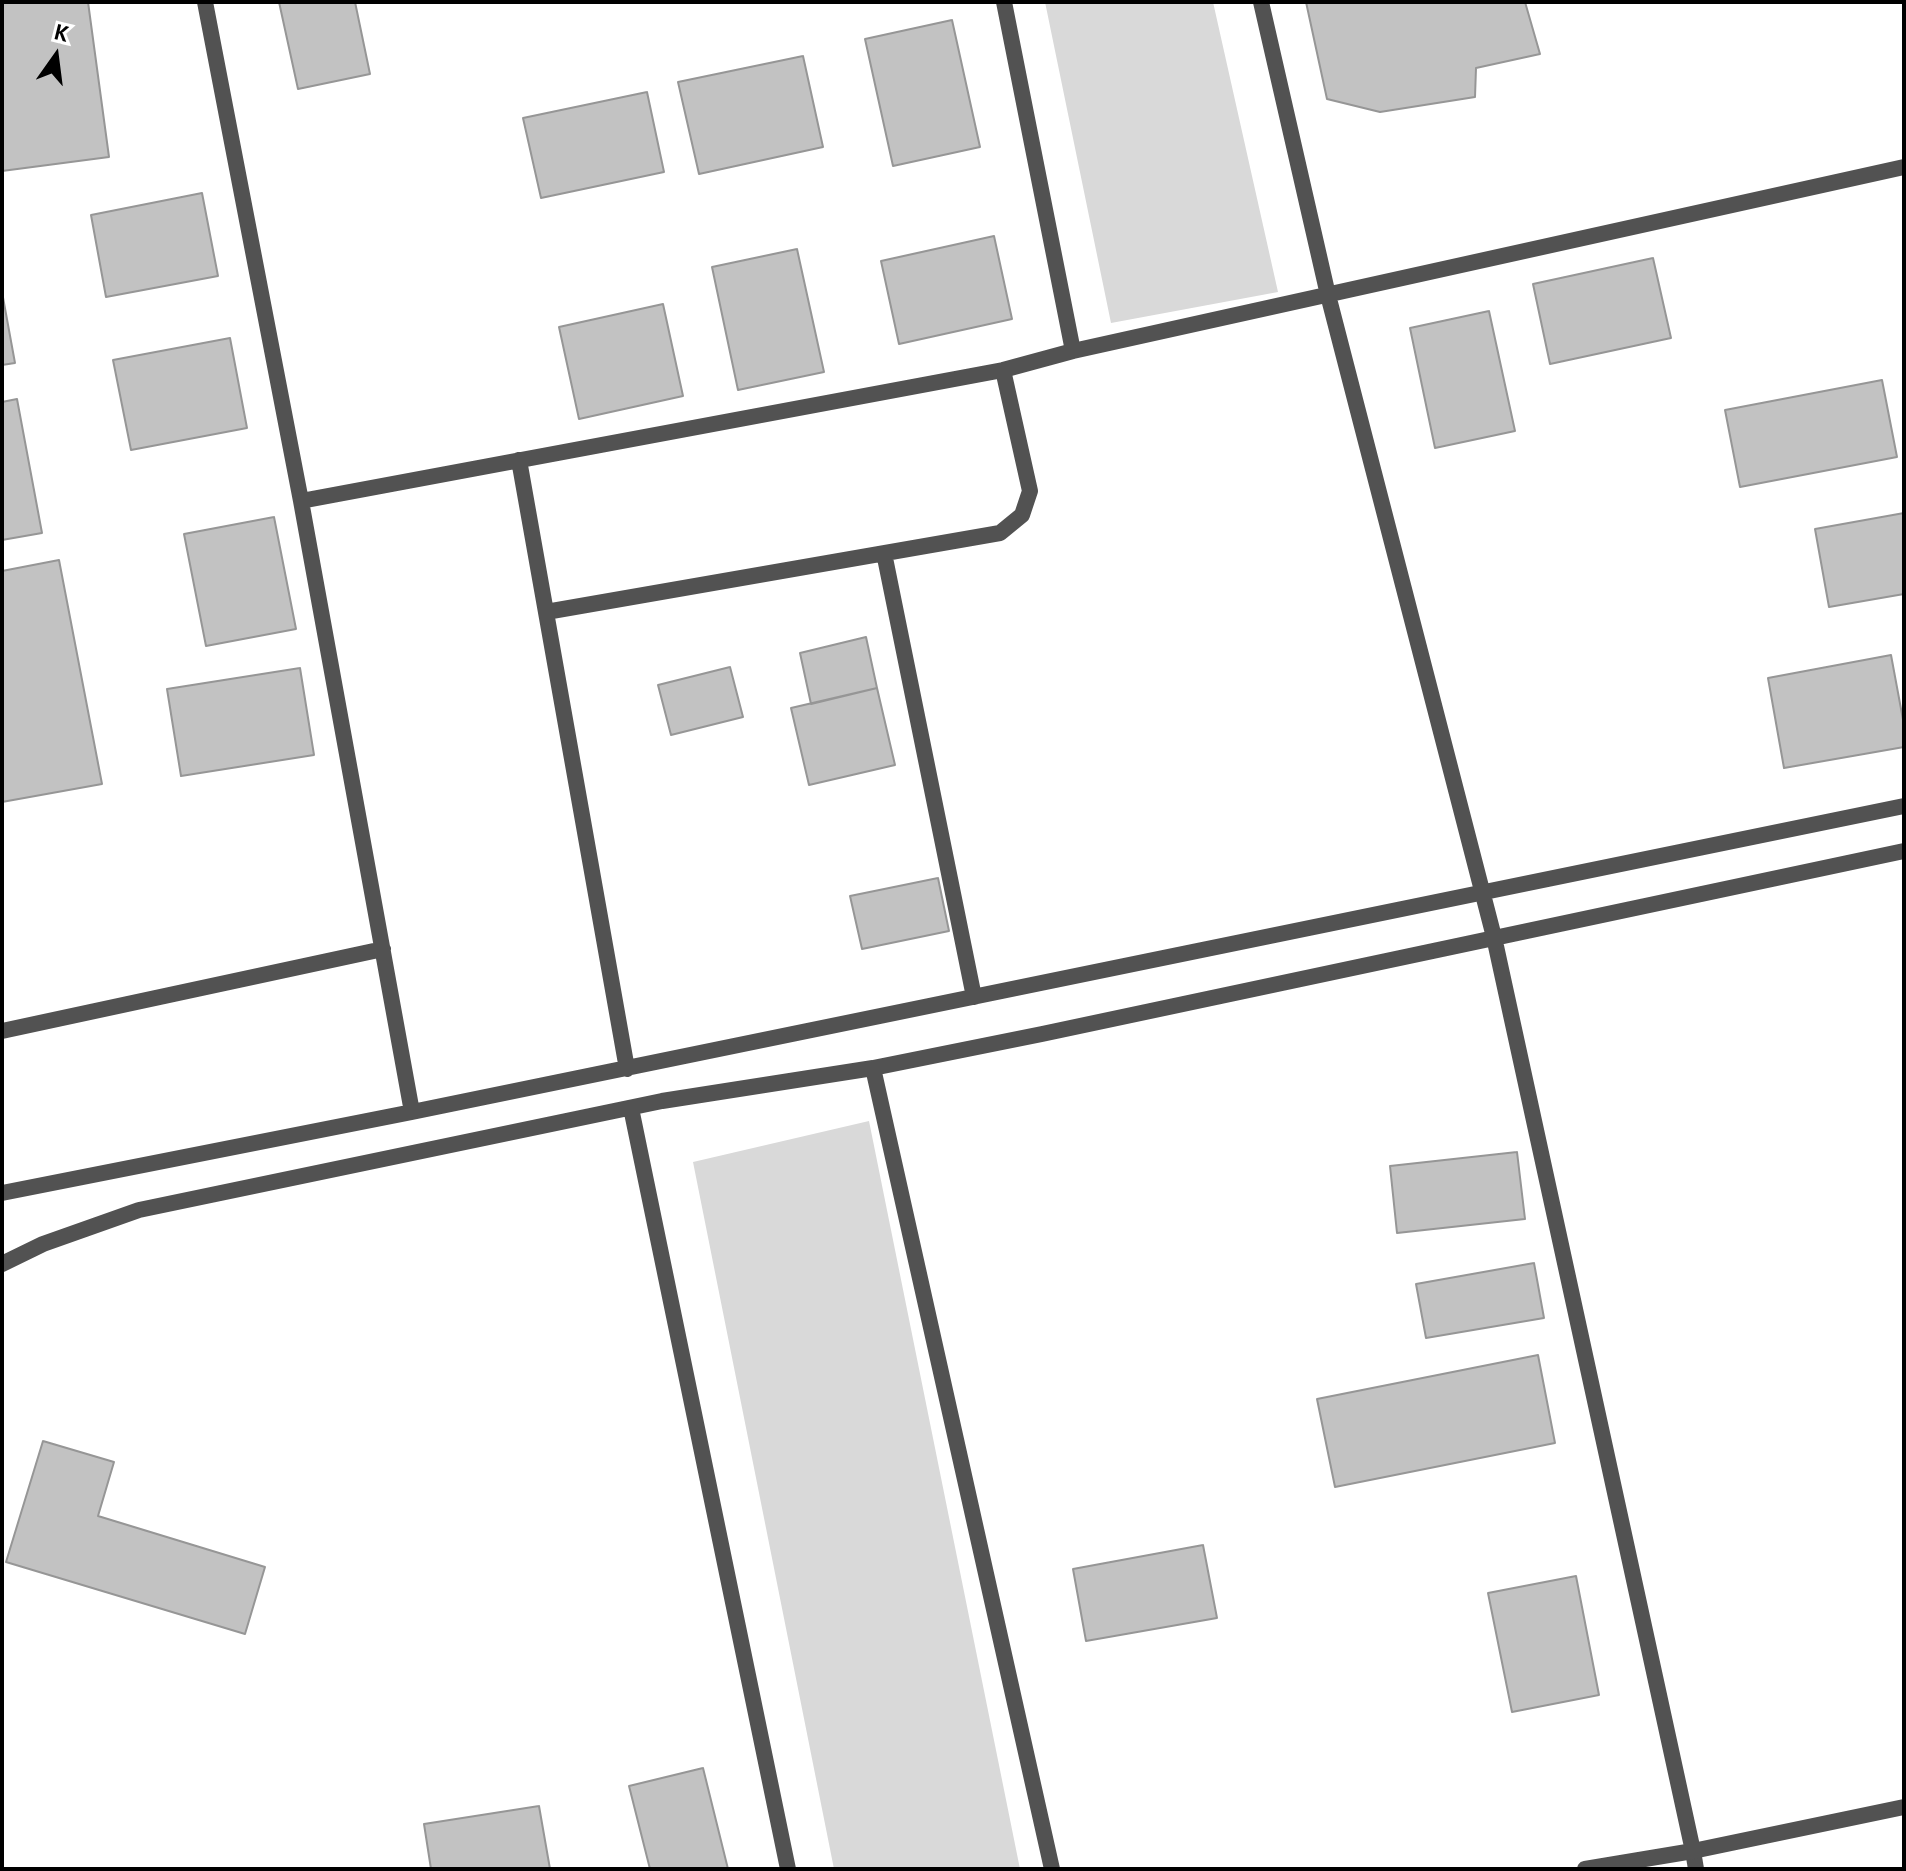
<!DOCTYPE html>
<style>
body{margin:0}
#map{position:relative;width:1906px;height:1871px;overflow:hidden;background:#fff;font-family:"PT Sans",sans-serif}
canvas{display:block}
.frame{position:absolute;inset:0;border:4px solid #000;pointer-events:none}
.north{position:absolute;left:16px;top:16px;width:80px;height:80px;-webkit-text-stroke:6px #fff;paint-order:stroke;rotate:14deg;font-size:22px;font-weight:700;line-height:32px;text-align:center;color:#000}
.north::after{content:'';display:block;margin:auto;width:28px;height:36px;background:#000;clip-path:polygon(50% 0,100% 100%,50% 72%,0 100%)}
</style>
<div id="map">
<canvas width="1906" height="1871"></canvas>
<div class="frame"></div>
<div class="north">K</div>
</div>
<script>
const g = document.querySelector('canvas').getContext('2d');
g.lineJoin = 'round';
function fillPath(path, color) { g.fillStyle = color; g.fill(path, 'evenodd'); }
const toPath = rows => new Path2D(rows.map(r => 'M' + r).join(''));
function stroke(path, color, width, dash) { g.strokeStyle = color; g.lineWidth = width; g.lineCap = dash ? 'butt' : 'round'; g.setLineDash(dash || []); g.stroke(path); }
const green = toPath([
 [1045,2,1213,2,1278,292,1111,323],
 [869,1121,1020,1869,834,1869,693,1162]
]);
const building = toPath([
 [11,2,88,2,109,157,2,171,2,3,11,2],
 [279,2,355,2,370,74,298,89,279,2],
 [1306,2,1525,2,1540,54,1476,68,1475,97,1380,112,1327,99,1306,2],
 [952,20,980,147,893,166,865,39,952,20],
 [803,56,823,147,699,174,678,82,803,56],
 [647,92,664,172,541,198,523,118,647,92],
 [202,193,218,276,106,297,91,215,202,193],
 [994,236,1012,319,899,344,881,261,994,236],
 [797,249,824,372,738,390,712,267,797,249],
 [1653,258,1671,338,1550,364,1533,284,1653,258],
 [2,292,15,363,2,365,2,292],
 [663,304,683,396,579,419,559,327,663,304],
 [1489,311,1515,431,1435,448,1410,328,1489,311],
 [230,338,247,428,131,450,113,360,230,338],
 [1882,380,1897,457,1740,487,1725,410,1882,380],
 [17,399,42,533,2,540,2,402,17,399],
 [1904,513,1904,594,1829,607,1815,529,1904,513],
 [274,517,296,629,206,646,184,534,274,517],
 [59,560,102,784,2,802,2,571,59,560],
 [866,637,877,688,811,704,800,653,866,637],
 [1891,655,1904,725,1904,747,1784,768,1768,678,1891,655],
 [730,667,743,717,671,735,658,685,730,667],
 [300,668,314,755,181,776,167,689,300,668],
 [877,688,895,765,809,785,791,708,877,688],
 [938,878,949,931,862,949,850,896,938,878],
 [1517,1152,1525,1219,1397,1233,1390,1166,1517,1152],
 [1534,1263,1544,1318,1426,1338,1416,1284,1534,1263],
 [1538,1355,1555,1443,1335,1487,1317,1399,1538,1355],
 [43,1441,114,1462,98,1516,265,1567,245,1634,6,1562,43,1441],
 [1203,1545,1217,1618,1086,1641,1073,1569,1203,1545],
 [1576,1576,1599,1695,1512,1712,1488,1593,1576,1576],
 [703,1768,728,1869,650,1869,629,1786,703,1768],
 [539,1806,550,1869,431,1869,424,1824,539,1806]
]);
const lane = toPath([
 [1693,1851,1696,1869]
]);
const street = toPath([
 [205,2,301,501,412,1112],
 [1004,2,1073,351],
 [1261,2,1328,295,1494,937,1693,1851],
 [519,460,627,1069],
 [301,501,1003,370,1073,351,1904,167],
 [884,553,974,997],
 [546,612,1000,533,1022,515,1030,491,1003,370],
 [2,1031,383,949],
 [873,1068,1052,1869],
 [631,1108,788,1869],
 [2,1193,412,1112,1904,806],
 [2,1264,43,1244,139,1210,662,1101,873,1068,1042,1034,1904,851],
 [1585,1869,1693,1851,1904,1807]
]);
fillPath(green, '#d9d9d9');
fillPath(building, '#c2c2c2');
stroke(building, '#969696', 2);
stroke(lane, '#525252', 16);
stroke(street, '#525252', 16);
</script>
